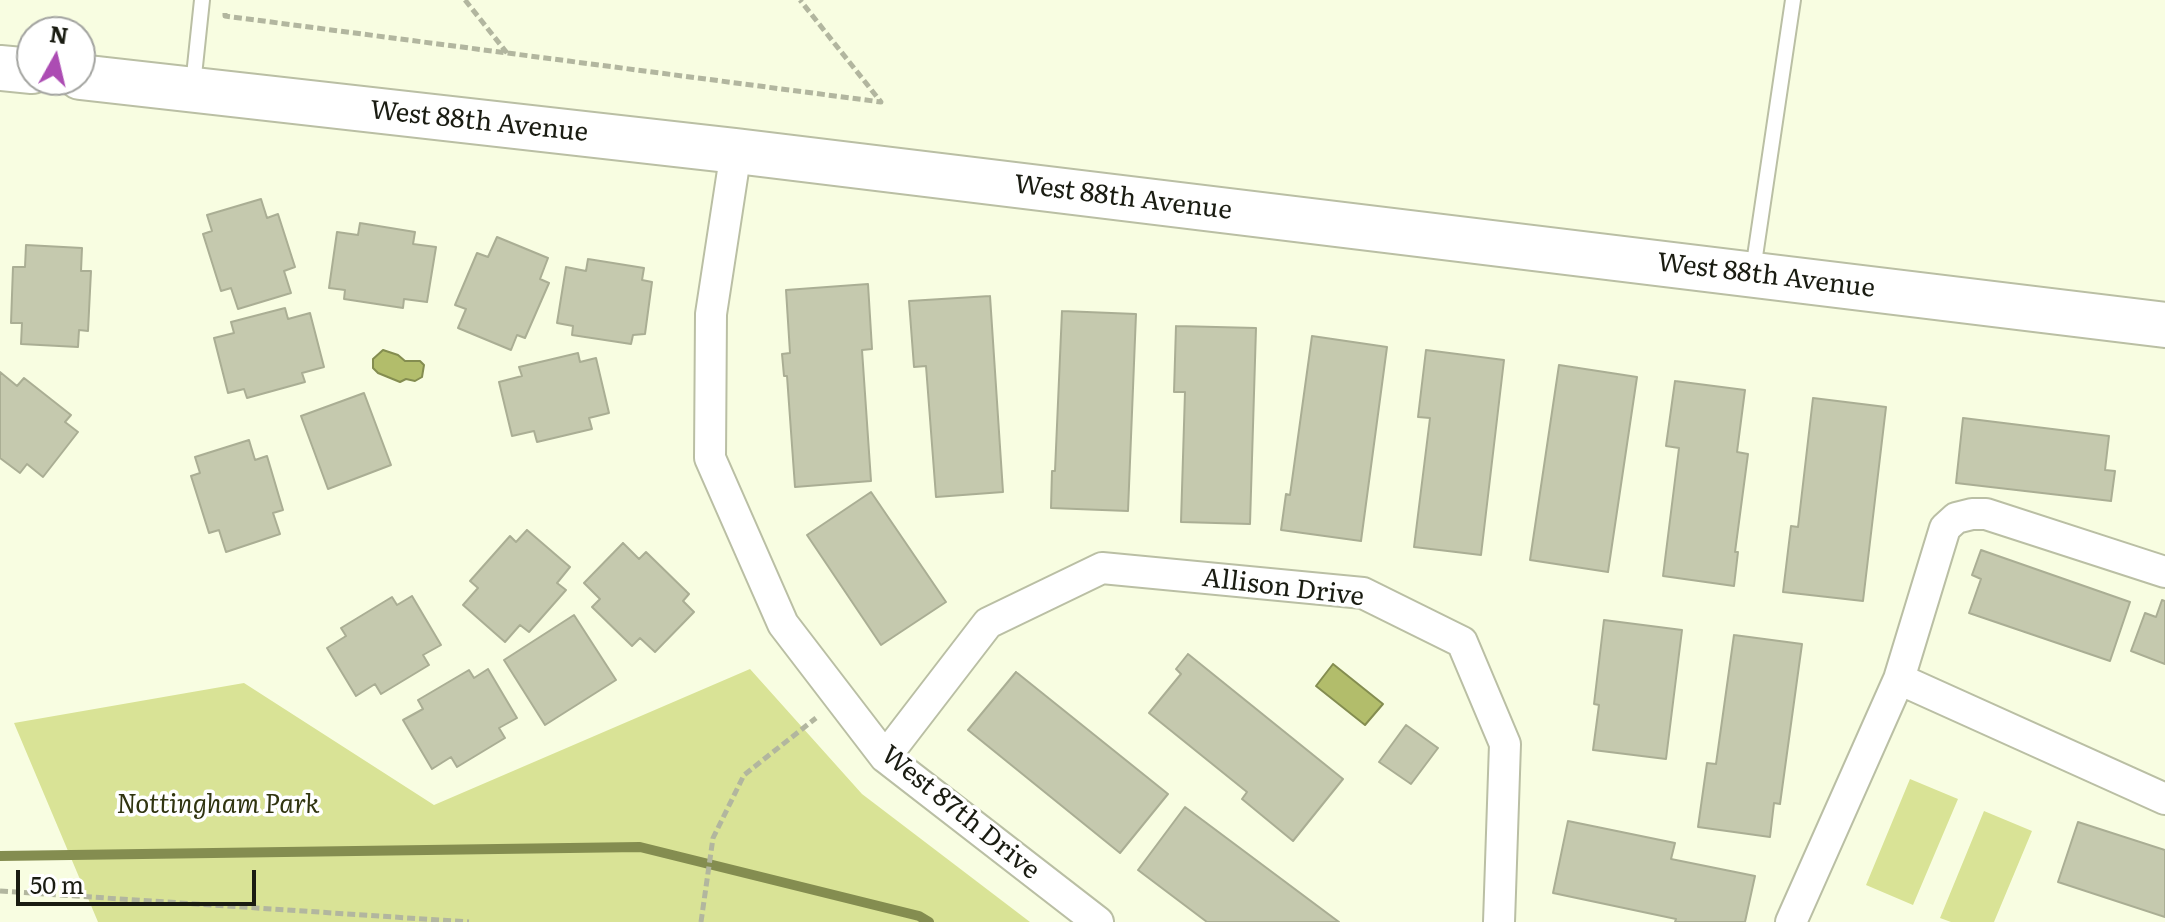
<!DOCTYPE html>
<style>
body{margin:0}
#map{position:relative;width:2165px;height:922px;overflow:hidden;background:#f8fde1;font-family:Literata,serif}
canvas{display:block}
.north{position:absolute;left:16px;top:16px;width:80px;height:80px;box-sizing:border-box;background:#fff;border:2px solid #a3a4a0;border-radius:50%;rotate:8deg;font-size:22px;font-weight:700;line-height:32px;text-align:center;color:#1a1c12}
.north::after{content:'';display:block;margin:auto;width:28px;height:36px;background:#ac4cb3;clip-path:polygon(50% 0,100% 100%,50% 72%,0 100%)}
.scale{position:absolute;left:16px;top:870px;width:240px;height:36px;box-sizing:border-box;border:4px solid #1a1c12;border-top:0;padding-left:10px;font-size:24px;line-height:28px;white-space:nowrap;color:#1a1c12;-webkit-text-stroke:6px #fff;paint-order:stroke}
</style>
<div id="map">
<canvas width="2165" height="922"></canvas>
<div class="north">N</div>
<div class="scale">50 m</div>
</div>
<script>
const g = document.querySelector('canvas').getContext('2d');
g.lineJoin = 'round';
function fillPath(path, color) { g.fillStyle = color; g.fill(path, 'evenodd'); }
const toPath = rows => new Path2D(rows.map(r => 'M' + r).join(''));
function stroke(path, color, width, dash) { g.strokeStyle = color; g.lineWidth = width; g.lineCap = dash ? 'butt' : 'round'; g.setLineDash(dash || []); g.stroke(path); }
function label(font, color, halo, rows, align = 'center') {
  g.font = font + ' Literata,serif'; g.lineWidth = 7; g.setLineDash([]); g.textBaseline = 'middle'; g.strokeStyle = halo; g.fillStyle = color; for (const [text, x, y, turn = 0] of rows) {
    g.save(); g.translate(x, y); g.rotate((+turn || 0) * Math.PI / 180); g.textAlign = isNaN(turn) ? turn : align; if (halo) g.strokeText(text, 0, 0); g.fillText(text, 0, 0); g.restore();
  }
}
const green = toPath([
 [750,669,862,794,1030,922,98,922,14,723,244,683,434,805],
 [1910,779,1958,799,1913,905,1866,885],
 [1984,811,2032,831,1994,922,1951,922,1940,918]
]);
const water = toPath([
 [383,350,398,355,405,361,420,361,424,365,422,377,415,381,406,379,400,382,378,373,373,368,373,359,383,350],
 [1333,664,1383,704,1365,725,1316,686,1333,664]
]);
const stream = toPath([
 [0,856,640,847,919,916,929,922]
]);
const building = toPath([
 [261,199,267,218,278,214,295,267,284,271,291,293,238,309,231,288,221,291,203,234,212,231,207,215,261,199],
 [360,223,415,232,413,244,436,247,427,302,404,299,403,308,344,299,345,290,329,288,337,232,358,235,360,223],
 [497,237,548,258,540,279,549,283,525,338,517,335,511,350,458,328,466,309,455,305,477,253,488,257,497,237],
 [26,245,82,248,81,271,91,271,88,331,79,330,78,347,21,344,22,323,11,323,13,267,25,267,26,245],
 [588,259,644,268,642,280,652,282,645,334,633,335,631,344,572,335,573,326,557,323,566,267,586,271,588,259],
 [868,284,872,349,862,350,871,481,795,487,787,376,784,376,782,354,790,353,786,290,868,284],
 [990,296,1003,492,936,497,926,366,914,367,909,301,990,296],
 [285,308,288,319,310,313,324,367,302,373,305,382,247,398,244,389,228,393,214,338,234,333,231,322,285,308],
 [1062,311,1136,314,1128,511,1051,508,1052,471,1055,471,1062,311],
 [1176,326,1256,328,1250,524,1181,522,1185,392,1174,392,1176,326],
 [1312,336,1387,347,1361,541,1281,530,1286,494,1290,495,1312,336],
 [1426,350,1504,360,1481,555,1414,547,1430,418,1418,417,1426,350],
 [578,353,580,362,596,358,609,413,589,418,592,429,537,442,534,431,512,436,499,382,522,376,519,367,578,353],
 [1559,365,1637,377,1608,572,1530,560,1559,365],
 [0,372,17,386,24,378,71,415,65,422,78,432,43,477,27,464,20,473,0,458,0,372],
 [1675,381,1745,390,1737,452,1748,454,1735,552,1738,552,1734,586,1663,576,1679,448,1666,446,1675,381],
 [364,393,391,465,328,489,301,416,364,393],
 [1813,398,1886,407,1863,601,1783,592,1791,526,1798,527,1813,398],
 [1963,418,2109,436,2105,470,2115,471,2111,501,1956,483,1963,418],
 [249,440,255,460,267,456,283,510,273,513,280,534,226,552,219,530,209,533,191,476,200,473,195,457,249,440],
 [871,492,946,602,881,645,807,535,871,492],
 [527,530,570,567,557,583,566,590,529,632,520,625,505,642,463,605,478,588,470,581,510,536,516,542,527,530],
 [623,543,639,559,646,552,689,594,683,601,694,612,655,652,640,638,632,646,592,607,600,599,584,583,623,543],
 [1981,550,2130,602,2110,661,1969,613,1981,579,1972,575,1981,550],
 [412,596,441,645,423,655,429,665,381,694,375,684,356,696,327,648,346,636,341,628,392,597,397,605,412,596],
 [2162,600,2165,601,2165,664,2131,651,2145,613,2156,617,2162,600],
 [574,615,616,680,545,725,504,660,574,615],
 [1604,620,1682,630,1666,759,1593,750,1599,705,1594,704,1604,620],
 [1734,635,1802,644,1780,804,1774,803,1770,837,1698,827,1707,763,1716,764,1734,635],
 [1188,654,1343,779,1293,841,1242,799,1247,792,1149,713,1181,674,1176,669,1188,654],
 [488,669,517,718,499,728,505,738,457,767,451,757,432,769,403,720,423,709,418,700,469,670,474,678,488,669],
 [1016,672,1168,794,1120,853,968,730,1016,672],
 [1406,725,1438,748,1411,784,1379,762,1406,725],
 [1185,807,1339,922,1207,922,1138,870,1185,807],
 [1568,821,1675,843,1671,859,1755,876,1745,922,1675,922,1676,919,1553,893,1568,821],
 [2078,822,2165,850,2165,917,2058,882,2078,822]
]);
const path = toPath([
 [465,0,507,53],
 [225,13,225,16,881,102,800,0],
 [0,891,469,922],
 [701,922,713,838,744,775,816,718]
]);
const service = toPath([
 [193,85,202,0],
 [1753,270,1793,0]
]);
const minor = toPath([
 [736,151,711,314,710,458,783,624,885,757,1098,922],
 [1899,679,2165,799],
 [885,757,988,623,1102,568,1363,593,1462,642,1505,744,1499,922],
 [1791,922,1899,679,1945,528,1956,518,1972,514,1986,514,2165,572]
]);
const primary = toPath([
 [0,68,32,71],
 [80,77,736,151,2165,325]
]);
const streetNames = [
 ["West 88th Avenue",479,122,6],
 ["West 88th Avenue",1123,198,7],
 ["West 88th Avenue",1766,276,7],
 ["Allison Drive",1283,588,7],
 ["West 87th Drive",960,813,39]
];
const parkNames = [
 ["Nottingham Park",218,805]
];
fillPath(green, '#d9e396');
fillPath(water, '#b2bd6b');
stroke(water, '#848d50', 2);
stroke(stream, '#848d50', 10);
fillPath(building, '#c5c9ae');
stroke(building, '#aaae94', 2);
stroke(service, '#babfa4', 18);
stroke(minor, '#babfa4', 34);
stroke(primary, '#babfa4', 48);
stroke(path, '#b2b69f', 5, [8, 4]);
stroke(service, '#fff', 14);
stroke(minor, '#fff', 30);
stroke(primary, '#fff', 44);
label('26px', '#1a1c12', '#fff', streetNames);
label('italic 26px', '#303410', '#fff', parkNames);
</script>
